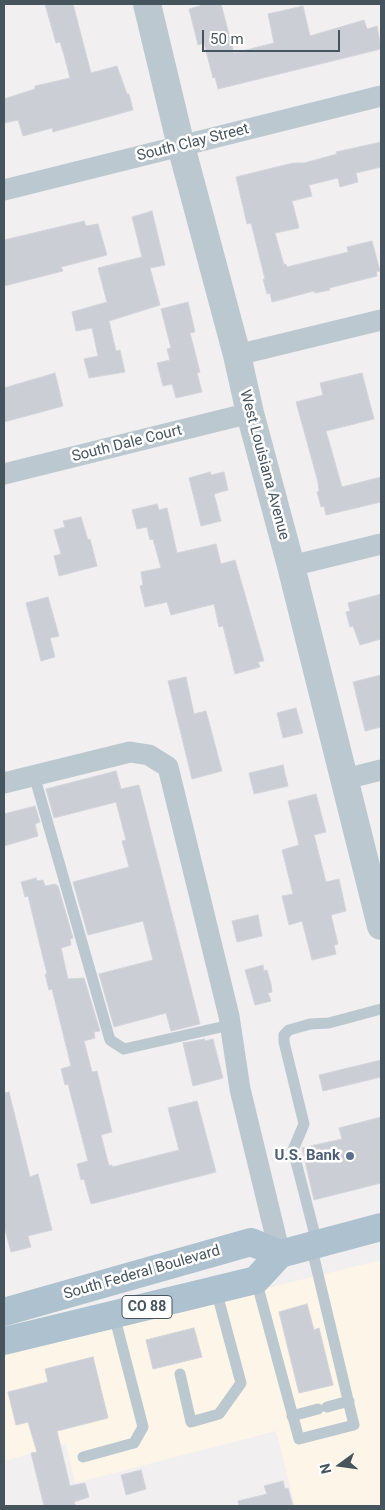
<!DOCTYPE html>
<style>
body{margin:0}
#map{position:relative;width:385px;height:1510px;overflow:hidden;background:#f1efef;font-family:Roboto,sans-serif}
canvas{display:block}
.frame{position:absolute;inset:0;border:5px solid #46545d;pointer-events:none}
.north{position:absolute;left:315px;top:1440px;width:50px;height:50px;-webkit-text-stroke:4px #fff;paint-order:stroke;rotate:256deg;font-size:14px;font-weight:700;line-height:20px;text-align:center;color:#46545d}
.north::after{content:'';display:block;margin:auto;width:18px;height:22px;background:#46545d;clip-path:polygon(50% 0,100% 100%,50% 72%,0 100%)}
.scale{position:absolute;left:202px;top:30px;width:138px;height:22px;box-sizing:border-box;border:2px solid #46545d;border-top:0;padding-left:6px;font-size:15px;line-height:18px;white-space:nowrap;color:#46545d;-webkit-text-stroke:4px #fff;paint-order:stroke}
</style>
<div id="map">
<canvas width="385" height="1510"></canvas>
<div class="frame"></div>
<div class="north">N</div>
<div class="scale">50 m</div>
</div>
<script>
const g = document.querySelector('canvas').getContext('2d');
g.lineJoin = 'round';
function fillPath(path, color) { g.fillStyle = color; g.fill(path, 'evenodd'); }
const toPath = rows => new Path2D(rows.map(r => 'M' + r).join(''));
function stroke(path, color, width, dash) { g.strokeStyle = color; g.lineWidth = width; g.lineCap = dash ? 'butt' : 'round'; g.setLineDash(dash || []); g.stroke(path); }
function label(font, color, halo, rows, align = 'center') {
  g.font = font + ' Roboto,sans-serif'; g.lineWidth = 5; g.setLineDash([]); g.textBaseline = 'middle'; g.strokeStyle = halo; g.fillStyle = color; for (const [text, x, y, turn = 0] of rows) {
    g.save(); g.translate(x, y); g.rotate((+turn || 0) * Math.PI / 180); g.textAlign = isNaN(turn) ? turn : align; if (halo) g.strokeText(text, 0, 0); g.fillText(text, 0, 0); g.restore();
  }
}
const commercial = toPath([
 [381,1260,381,1506,295,1506,276,1431,75,1483,66,1444,4,1461,4,1353]
]);
const building = toPath([
 [45,4,73,4,91,73,117,66,127,94,129,94,133,110,53,132,52,128,23,136,18,120,4,123,4,99,35,89,35,86,70,78,64,55,60,42,56,43,45,4],
 [200,4,221,4,234,53,274,43,268,14,303,6,310,36,364,20,367,29,377,26,381,49,218,89,215,77,213,78,204,43,198,45,189,9,200,6,200,4],
 [381,142,381,167,356,173,358,182,340,187,338,178,309,185,312,196,292,201,299,228,275,233,284,265,286,264,287,267,348,252,347,247,372,241,380,271,376,272,377,276,329,288,330,290,315,293,314,291,272,302,270,293,267,294,263,279,265,279,251,223,247,224,236,177,293,163,304,163,337,154,336,152,381,142],
 [152,211,165,265,150,268,160,305,109,321,116,351,120,350,125,372,89,378,84,359,98,356,92,328,76,331,72,312,107,302,98,268,142,257,132,217,152,211],
 [84,221,86,226,98,224,107,255,61,267,63,271,4,286,4,240,84,221],
 [188,302,195,332,190,333,200,372,197,373,202,392,176,398,172,384,163,386,157,363,170,360,167,349,171,348,161,309,188,302],
 [55,373,63,406,4,422,4,388,55,373],
 [362,373,374,419,326,431,342,487,381,477,381,502,326,515,324,506,321,507,317,492,319,491,318,482,296,402,323,395,320,383,362,373],
 [210,472,211,475,224,472,228,490,214,494,221,521,201,526,189,478,210,472],
 [157,504,159,510,167,508,177,553,216,544,221,564,235,560,264,661,258,662,260,667,235,674,223,626,219,627,214,604,171,615,167,602,145,607,140,586,143,585,141,572,161,568,153,539,150,540,147,527,137,529,132,510,157,504],
 [81,517,88,540,90,539,97,566,59,576,54,556,61,554,54,530,65,527,63,521,81,517],
 [381,594,381,639,360,645,353,626,350,627,346,612,350,611,348,603,381,594],
 [48,597,59,636,50,638,55,657,41,661,26,603,48,597],
 [381,675,381,727,365,731,353,682,381,675],
 [186,677,194,714,206,711,222,771,192,779,168,681,186,677],
 [296,708,303,733,283,738,277,713,296,708],
 [283,765,288,786,254,794,249,773,283,765],
 [116,771,121,789,139,785,200,1024,171,1031,166,1013,114,1027,99,974,153,960,143,921,88,935,73,882,129,867,122,841,126,840,116,802,54,818,46,789,116,771],
 [316,794,326,832,314,835,326,882,339,879,346,911,331,915,338,944,334,945,336,954,312,960,302,921,289,925,282,896,293,894,282,850,299,845,288,801,316,794],
 [35,806,40,822,35,824,38,836,4,846,4,814,35,806],
 [36,878,37,881,43,880,45,886,55,884,58,886,73,938,70,939,71,945,61,948,68,979,84,978,100,1031,94,1032,95,1038,84,1041,92,1072,97,1071,112,1132,101,1135,109,1166,112,1165,112,1167,179,1150,168,1108,197,1101,216,1172,91,1204,84,1179,81,1180,77,1164,88,1161,68,1084,65,1085,61,1069,71,1066,52,989,49,990,45,974,47,974,28,896,25,897,21,882,36,878],
 [258,915,262,936,237,942,232,921,258,915],
 [263,965,264,971,267,970,271,984,272,992,268,993,271,1001,255,1005,245,970,263,965],
 [204,1039,205,1041,213,1039,223,1078,193,1086,183,1043,204,1039],
 [381,1060,381,1077,323,1091,319,1075,381,1060],
 [9,1092,30,1177,38,1174,52,1230,28,1236,31,1247,11,1252,4,1226,4,1093,9,1092],
 [381,1117,381,1183,314,1200,302,1148,342,1139,339,1128,381,1117],
 [307,1304,314,1330,319,1328,333,1385,299,1393,279,1312,307,1304],
 [194,1328,202,1357,153,1369,146,1340,194,1328],
 [93,1357,108,1418,57,1431,70,1486,85,1483,89,1497,74,1502,76,1506,44,1506,31,1453,37,1452,28,1422,16,1425,8,1392,48,1382,45,1369,93,1357],
 [141,1470,146,1489,126,1495,121,1475,141,1470],
 [283,1481,285,1489,288,1488,293,1506,239,1506,238,1501,267,1494,264,1486,283,1481]
]);
const service = toPath([
 [34,775,110,1040,124,1049,230,1025],
 [317,1243,293,1150,304,1124,284,1042,284,1035,289,1030,310,1024,329,1023,381,1009],
 [256,1280,299,1439,354,1425,311,1245],
 [180,1374,191,1422,219,1414,241,1383,216,1290],
 [327,1407,349,1401],
 [292,1416,318,1409],
 [83,1457,134,1443,143,1427,114,1315]
]);
const minor = toPath([
 [4,190,381,96],
 [237,355,381,320],
 [4,474,250,413],
 [291,566,381,544],
 [345,779,381,770],
 [4,783,130,752,149,755,168,767,229,1016,240,1089,280,1254]
]);
const tertiary = toPath([
 [147,4,181,146,237,355,250,413,291,566,381,926]
]);
const primary = toPath([
 [4,1312,251,1242,280,1254],
 [4,1341,256,1280,280,1254,381,1227]
]);
const markers = [
 [350,1156,5,"#5c6f8a"]
];
const shields = [
 [147,1307,50]
];
const shieldNames = [
 ["CO 88",147,1307]
];
const streetNames = [
 ["South Clay Street",193,143,-14],
 ["South Dale Court",127,444,-14],
 ["West Louisiana Avenue",264,465,75],
 ["South Federal Boulevard",142,1273,-16]
];
const serviceNames = [
 ["U.S. Bank",340,1156]
];
fillPath(commercial, '#fdf5e7');
fillPath(building, '#cbced4');
stroke(building, '#d2d5db', 1);
stroke(service, '#bcc8cf', 11);
stroke(minor, '#bcc8cf', 21);
stroke(tertiary, '#bcc8cf', 28);
stroke(primary, '#adc1cf', 28);
for (const [x, y, r, color] of markers) { const dot = new Path2D(); dot.arc(x, y, r, 0, 2 * Math.PI); g.fillStyle = color; g.fill(dot); stroke(dot, '#fff', 2); }
for (const [x, y, w] of shields) { const box = new Path2D(); box.roundRect(x - w / 2, y - 11.5, w, 23, 4); g.fillStyle = '#fff'; g.fill(box); stroke(box, '#46545d', 1); }
label('bold 14px', '#46545d', null, shieldNames);
label('15px', '#46545d', '#fff', streetNames);
label('bold 15px', '#4e5e75', '#fff', serviceNames, 'right');
</script>
